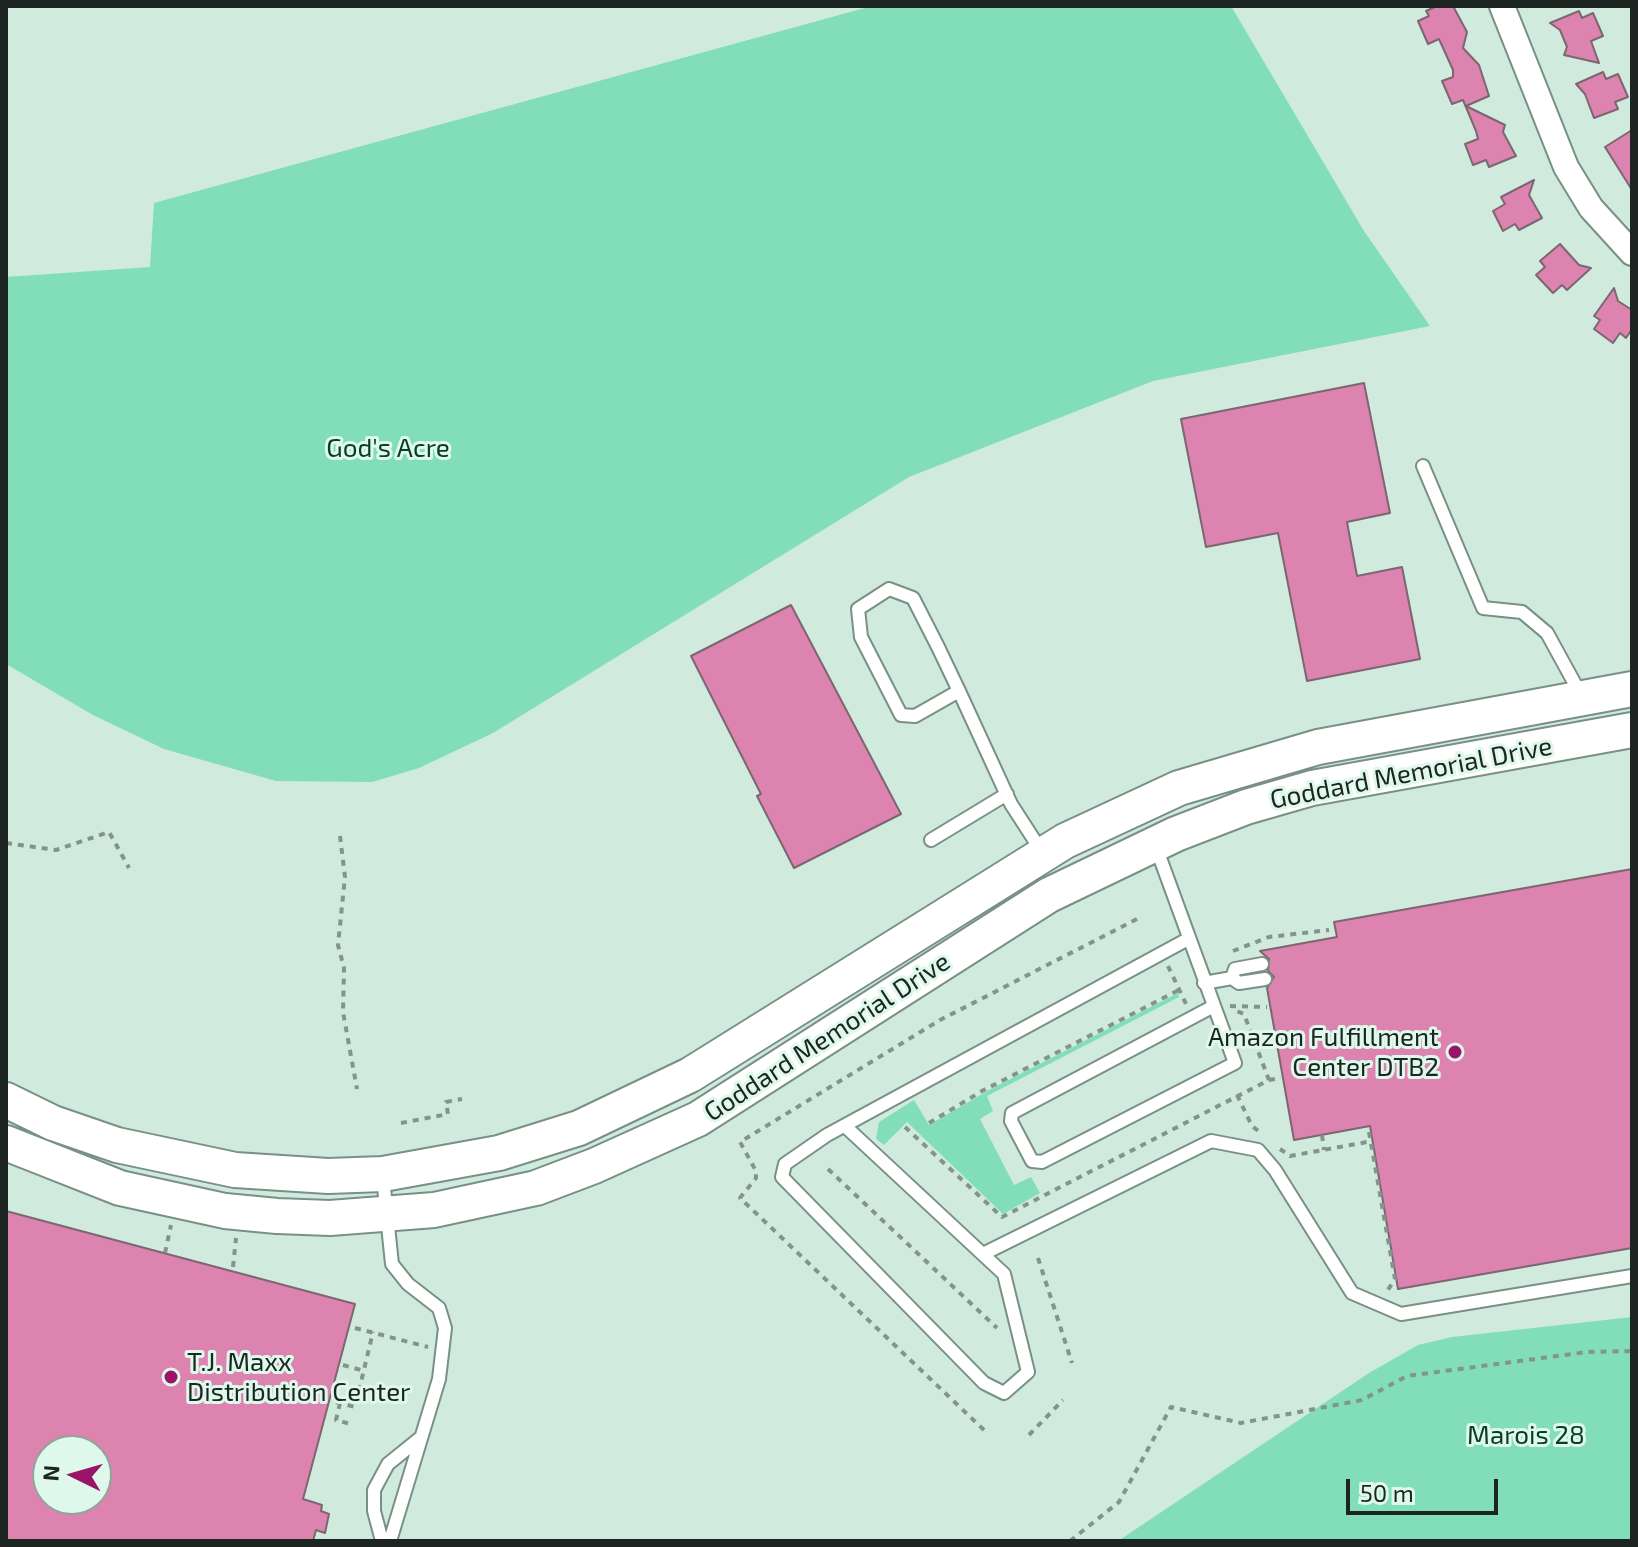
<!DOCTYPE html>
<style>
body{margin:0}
#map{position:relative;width:1638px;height:1547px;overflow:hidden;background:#d1eade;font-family:"Exo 2",sans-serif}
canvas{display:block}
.frame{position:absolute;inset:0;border:8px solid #1c2521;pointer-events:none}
.north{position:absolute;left:32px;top:1435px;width:80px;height:80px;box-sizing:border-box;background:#def8eb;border:2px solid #90a49a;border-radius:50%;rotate:275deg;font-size:22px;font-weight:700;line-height:32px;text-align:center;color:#1c2521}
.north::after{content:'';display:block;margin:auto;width:28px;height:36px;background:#9a1568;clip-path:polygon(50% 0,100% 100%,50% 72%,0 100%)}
.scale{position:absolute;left:1346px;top:1479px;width:152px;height:36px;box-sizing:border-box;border:4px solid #1c2521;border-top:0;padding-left:10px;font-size:24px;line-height:28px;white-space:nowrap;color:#1c2521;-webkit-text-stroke:6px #def8eb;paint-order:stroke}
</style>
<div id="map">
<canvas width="1638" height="1547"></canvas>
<div class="frame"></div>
<div class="north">N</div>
<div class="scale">50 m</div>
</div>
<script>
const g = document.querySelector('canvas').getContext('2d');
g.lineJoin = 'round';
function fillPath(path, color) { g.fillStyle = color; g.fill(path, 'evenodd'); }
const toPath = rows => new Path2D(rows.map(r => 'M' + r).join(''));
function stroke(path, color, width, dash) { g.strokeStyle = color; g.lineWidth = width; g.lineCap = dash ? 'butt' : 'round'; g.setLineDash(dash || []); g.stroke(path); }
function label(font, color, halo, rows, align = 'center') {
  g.font = font + ' "Exo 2",sans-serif'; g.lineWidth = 6; g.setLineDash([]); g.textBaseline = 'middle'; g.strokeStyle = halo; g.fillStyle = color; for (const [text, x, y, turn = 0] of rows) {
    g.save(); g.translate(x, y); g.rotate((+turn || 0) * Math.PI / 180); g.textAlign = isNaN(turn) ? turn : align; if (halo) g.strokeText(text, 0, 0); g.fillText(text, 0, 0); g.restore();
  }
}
const green = toPath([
 [872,6,1231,6,1364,231,1430,326,1153,381,909,477,493,733,419,768,372,782,276,781,164,749,93,715,6,664,6,277,150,267,154,203],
 [1178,993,1179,997,987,1096,993,1111,980,1119,1014,1185,1031,1177,1040,1193,1003,1214,907,1122,884,1145,876,1139,879,1122,914,1100,929,1125,989,1090],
 [1632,1317,1632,1541,1118,1541,1369,1373,1418,1345,1452,1337]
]);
const building = toPath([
 [1437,6,1453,6,1467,32,1463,48,1479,65,1489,96,1466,106,1505,125,1503,132,1516,156,1489,167,1486,160,1473,165,1465,144,1478,139,1476,131,1463,100,1452,104,1442,81,1453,77,1453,70,1439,39,1428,44,1418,21,1429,16,1426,11,1437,6],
 [1579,11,1582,18,1593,13,1603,36,1591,41,1599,63,1564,55,1567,47,1560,30,1550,23,1579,11],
 [1603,72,1606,79,1618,74,1628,97,1615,102,1618,109,1594,118,1585,94,1576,84,1603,72],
 [1632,130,1632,190,1605,147,1632,130],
 [1534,180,1529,195,1542,218,1519,230,1515,224,1503,231,1493,211,1505,204,1501,197,1534,180],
 [1560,244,1579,265,1591,268,1567,290,1562,285,1553,293,1536,275,1545,267,1540,261,1560,244],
 [1614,288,1618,301,1632,310,1632,329,1626,338,1620,333,1613,343,1594,329,1600,320,1594,316,1614,288],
 [1364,383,1390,513,1347,522,1357,576,1402,567,1420,659,1307,681,1278,533,1206,547,1181,419,1364,383],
 [791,605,901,814,794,868,757,796,761,794,691,656,791,605],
 [1632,869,1632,1248,1398,1289,1370,1126,1294,1140,1267,988,1274,977,1268,971,1269,959,1260,951,1337,937,1334,922,1632,869],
 [6,1211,355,1304,303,1499,322,1505,321,1511,329,1514,325,1533,316,1530,313,1541,6,1541,6,1211],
 [48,1451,96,1451,96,1499,48,1499,48,1451]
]);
const path = toPath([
 [340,836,345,877,338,945,344,968,343,1012,357,1089],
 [6,843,56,850,109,832,129,868],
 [1233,951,1269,937,1329,930],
 [1168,966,1186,1004],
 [1230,1006,1267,1007],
 [1269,1080,1281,1078],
 [1237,1095,1252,1126,1261,1133],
 [401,1123,448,1114,446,1102,462,1099],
 [929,1123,982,1091,1179,990],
 [905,1127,1002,1217,1269,1080,1244,1014,1234,1010],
 [1369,1132,1395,1279,1386,1293],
 [1322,1135,1324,1150],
 [1280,1149,1290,1156,1367,1142],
 [828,1169,997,1328],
 [165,1253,171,1225],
 [1038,1258,1072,1363],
 [233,1267,236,1238],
 [355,1328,428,1347],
 [343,1365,364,1371],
 [336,1402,355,1407,373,1332],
 [340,1403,336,1420,350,1424],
 [984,1430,740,1198,756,1178,756,1171,740,1142,940,1020,1139,918],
 [1029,1435,1063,1400],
 [1070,1541,1119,1502,1171,1407,1241,1423,1362,1400,1407,1376,1587,1352,1632,1351]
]);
const lane = toPath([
 [1423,466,1483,608,1522,612,1547,633,1581,695],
 [959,691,915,716,901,715,861,637,858,609,889,589,913,598,938,647,959,691,1011,804,1042,852],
 [931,840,1007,794],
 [1156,847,1235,1063,1042,1162,1032,1161,1011,1121,1012,1113,1212,1007],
 [1232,978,1235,969,1262,964],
 [1204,983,1232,978,1239,983,1265,979],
 [846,1127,1004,1274,1028,1372,1004,1393,984,1383,782,1177,785,1164,827,1135,1188,939],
 [383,1178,392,1264,408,1284,439,1308,445,1328,439,1379,390,1541],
 [983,1254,1211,1141,1258,1150,1275,1170,1352,1293,1401,1314,1632,1276],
 [382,1541,374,1511,374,1490,388,1464,419,1439]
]);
const street = toPath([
 [1502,6,1566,167,1591,208,1632,253]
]);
const secondary = toPath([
 [6,1100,53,1123,117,1145,235,1170,328,1176,383,1174,499,1153,579,1128,690,1075,1065,841,1179,788,1318,747,1632,689],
 [6,1143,120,1188,225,1211,277,1216,330,1218,434,1210,536,1188,594,1166,698,1119,1049,895,1176,834,1246,807,1312,788,1632,730]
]);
const markers = [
 [1455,1052,8,"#9a1568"],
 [171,1377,8,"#9a1568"]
];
const parkNames = [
 ["God's Acre",388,448],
 ["Marois 28",1526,1435]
];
const streetNames = [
 ["Goddard Memorial Drive",1411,773,-11],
 ["Goddard Memorial Drive",827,1037,-33]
];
const poiNames = [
 ["Amazon Fulfillment",1439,1037],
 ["Center DTB2",1439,1067],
 ["T.J. Maxx",187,1362,"left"],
 ["Distribution Center",187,1392,"left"]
];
fillPath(green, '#82deb9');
fillPath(building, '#dc83b0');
stroke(building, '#7c6670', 2);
stroke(lane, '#789085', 16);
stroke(street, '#789085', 28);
stroke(secondary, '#789085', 38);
stroke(path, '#82948b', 4, [6, 6]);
stroke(lane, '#fff', 12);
stroke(street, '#fff', 24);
stroke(secondary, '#fff', 34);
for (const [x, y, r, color] of markers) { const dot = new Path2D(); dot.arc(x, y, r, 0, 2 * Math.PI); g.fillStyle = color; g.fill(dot); stroke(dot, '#def8eb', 3); }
label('26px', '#083c2b', '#def8eb', parkNames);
label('26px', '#1c2521', '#def8eb', streetNames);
label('26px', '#1c2521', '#def8eb', poiNames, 'right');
</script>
